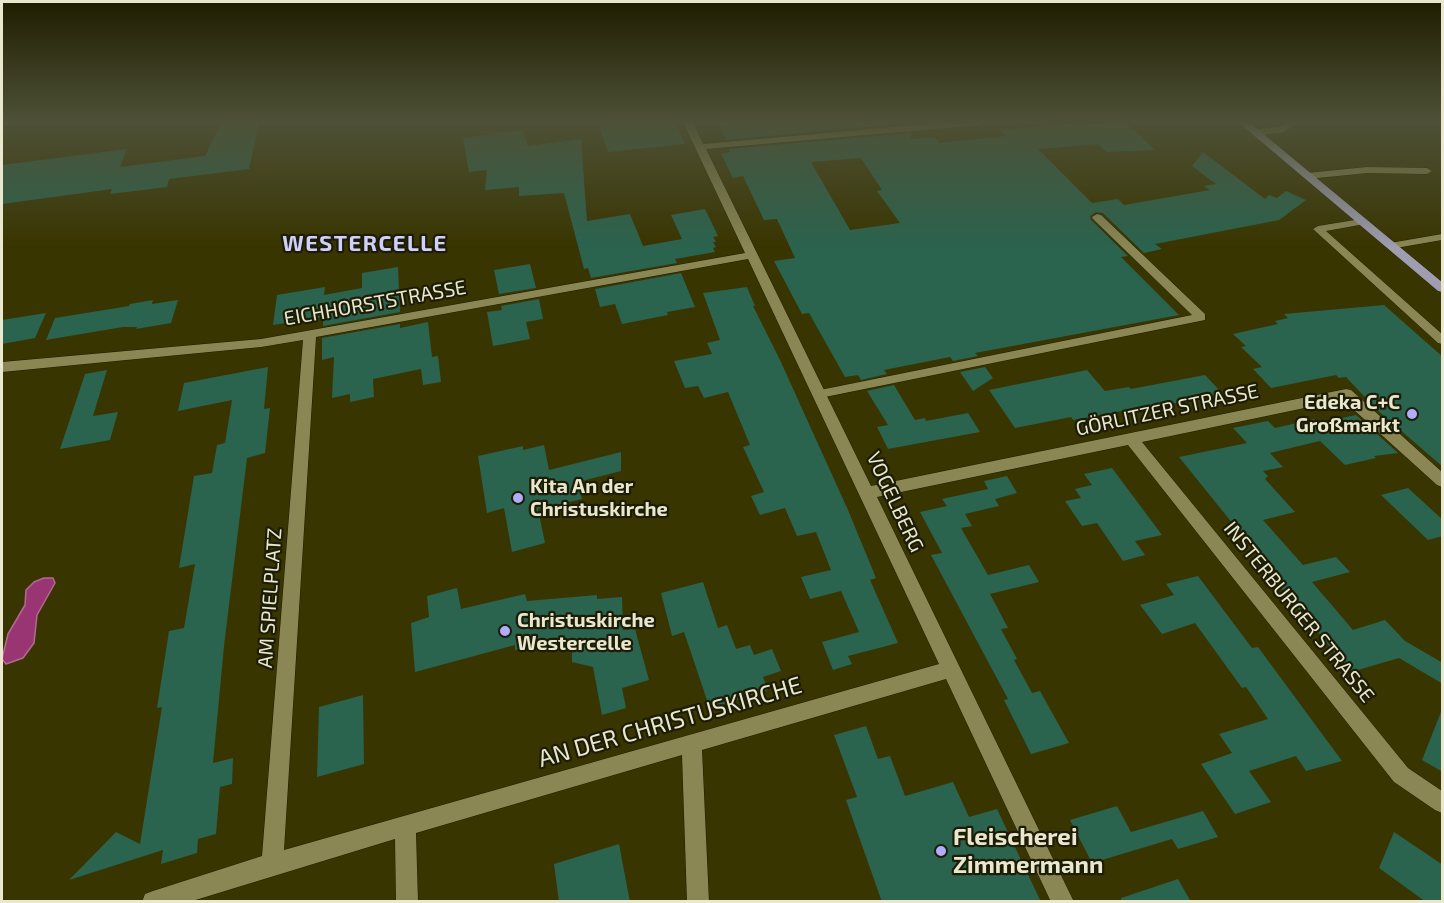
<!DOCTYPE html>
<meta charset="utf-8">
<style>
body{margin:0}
#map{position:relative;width:1444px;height:903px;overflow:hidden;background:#393500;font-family:"Exo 2",sans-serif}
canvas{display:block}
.frame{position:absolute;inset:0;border:3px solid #e9e8ce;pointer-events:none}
</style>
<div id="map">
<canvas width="1444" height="903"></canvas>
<div class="frame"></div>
</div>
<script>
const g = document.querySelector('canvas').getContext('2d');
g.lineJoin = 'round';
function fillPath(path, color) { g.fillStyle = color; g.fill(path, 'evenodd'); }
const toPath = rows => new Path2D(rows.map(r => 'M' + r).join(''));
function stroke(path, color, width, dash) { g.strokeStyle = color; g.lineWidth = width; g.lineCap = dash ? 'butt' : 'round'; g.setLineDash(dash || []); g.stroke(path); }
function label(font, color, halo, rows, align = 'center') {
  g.font = font + ' "Exo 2",sans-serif'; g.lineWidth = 4.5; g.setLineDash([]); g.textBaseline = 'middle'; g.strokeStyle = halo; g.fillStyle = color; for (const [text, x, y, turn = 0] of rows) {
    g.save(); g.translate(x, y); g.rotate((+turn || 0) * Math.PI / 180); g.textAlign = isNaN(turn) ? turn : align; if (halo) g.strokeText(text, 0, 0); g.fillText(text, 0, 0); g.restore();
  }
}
const water = toPath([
 [44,578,53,578,55,583,37,615,34,643,23,658,6,664,2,659,8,634,25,605,26,590,34,582,44,578]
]);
const building = toPath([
 [221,122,259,122,249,169,169,179,167,187,110,194,112,189,2,204,2,165,127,149,120,167,205,156],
 [598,122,675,122,685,144,608,152],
 [719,122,910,122,910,123,726,140],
 [1126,122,1155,150,1106,152,1098,144,1038,149,1092,203,1118,199,1124,205,1210,190,1204,186,1216,184,1192,166,1203,152,1265,199,1269,195,1277,198,1286,191,1306,200,1279,220,1155,244,1162,249,1144,253,1103,213,1096,212,1090,216,1091,220,1128,256,1121,257,1179,315,975,353,978,356,953,361,950,357,884,370,887,374,861,380,858,375,845,377,809,313,802,314,774,261,795,258,777,219,764,220,743,176,733,178,721,154,730,152,729,149,911,133,911,139,935,137,939,143,1006,136,1000,130,1071,123,1073,125],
 [861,158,882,190,877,191,900,223,850,230,811,162],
 [523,130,528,146,581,139,587,221,630,214,643,246,682,239,671,215,705,209,718,236,713,237,716,242,713,242,716,247,713,248,715,252,675,259,677,263,591,278,588,268,584,269,564,193,519,196,519,187,485,190,487,170,469,172,463,138],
 [530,264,536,288,499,294,494,270],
 [398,267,400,312,323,326,323,317,273,325,277,295,325,287,324,295,362,288,362,273],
 [681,273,695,307,667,312,668,315,622,324,615,304,600,307,595,289],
 [747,287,755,306,753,306,780,360,848,510,876,578,870,580,898,643,848,656,852,664,833,670,822,642,859,632,841,591,810,599,801,577,831,570,816,532,797,536,785,508,760,515,751,496,764,492,743,447,750,445,728,392,704,398,698,386,685,388,674,361,712,354,707,343,720,340,703,293],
 [539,299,543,319,526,322,530,339,493,346,487,312,502,310,501,306],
 [153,300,152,304,178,300,171,323,136,329,137,327,123,327,46,340,55,318,129,306,130,304],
 [1384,305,1443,357,1443,467,1377,410,1346,377,1339,378,1336,375,1271,388,1253,369,1262,367,1241,347,1246,346,1233,334,1278,324,1275,321,1288,318,1284,314],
 [46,313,35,338,2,344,2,320],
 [428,322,432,357,438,356,441,382,423,385,421,369,373,379,374,397,350,402,350,394,332,398,334,357,322,360,322,338,400,324,400,328],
 [268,367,264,409,270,408,265,453,247,458,224,646,213,763,233,758,232,784,220,787,216,834,198,839,197,853,161,864,163,850,69,880,116,832,140,844,162,707,157,708,169,631,184,628,195,564,179,568,194,476,212,473,217,445,225,443,232,400,178,411,184,383],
 [985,367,993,378,973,391,960,372],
 [107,370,93,416,118,412,110,440,60,449,85,374],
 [1087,370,1105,391,1129,387,1131,389,1205,375,1223,394,1156,407,1154,405,1073,420,1071,417,1015,428,989,390],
 [894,385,915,420,925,418,926,421,968,413,980,432,888,449,877,427,888,425,867,391],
 [1356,415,1398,453,1374,456,1376,458,1345,465,1320,441,1270,453,1283,467,1263,471,1268,476,1265,479,1295,512,1263,520,1303,565,1336,557,1350,572,1312,582,1353,630,1385,620,1405,641,1443,663,1443,684,1399,658,1351,672,1276,582,1279,581,1179,457,1247,443,1233,428,1268,421,1275,428,1314,419,1319,423],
 [544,445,549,470,621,452,621,471,578,482,582,499,538,509,545,543,512,552,504,508,487,513,478,456,523,446,523,450],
 [1112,468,1162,535,1135,541,1145,555,1123,561,1097,523,1082,526,1065,501,1081,498,1075,489,1092,485,1084,474],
 [1007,476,1017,493,995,499,999,506,965,514,972,526,961,528,988,575,1029,565,1039,582,990,594,1008,628,1001,629,1017,659,1014,660,1032,693,1040,691,1069,743,1031,754,1004,700,1008,699,931,555,942,553,920,512,947,506,942,499,988,489,984,481],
 [1408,488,1443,520,1443,536,1428,540,1381,495],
 [1198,576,1252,648,1258,647,1342,761,1306,771,1296,756,1249,771,1271,802,1235,814,1201,764,1232,753,1219,734,1268,719,1246,687,1242,688,1195,623,1162,634,1140,605,1174,595,1166,584],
 [703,582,718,628,727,625,736,649,750,645,754,655,772,649,781,671,763,677,768,690,710,709,684,632,672,636,661,593],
 [457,588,461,609,525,594,527,601,597,595,597,599,622,597,623,630,635,629,649,680,622,688,626,708,602,715,593,667,572,662,572,642,515,650,515,645,415,672,411,623,429,617,427,596],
 [363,695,364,764,317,777,319,707],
 [1441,712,1443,712,1443,772,1422,760],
 [866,726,878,759,890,756,905,796,953,782,969,817,997,809,1041,902,882,902,846,800,857,797,834,735],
 [1117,806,1131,832,1203,811,1218,837,1178,849,1172,839,1092,863,1070,820],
 [1394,832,1443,865,1443,902,1426,902,1379,868],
 [619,844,630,902,559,902,554,864],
 [1178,879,1191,902,1121,902,1121,898]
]);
const service = toPath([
 [2,122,19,122,2,126,2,122],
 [1367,167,1427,168,1432,171,1427,174,1367,173,1307,179,1302,176,1307,173,1367,167],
 [1097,214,1101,215,1205,314,1205,320,820,398,816,397,814,394,816,391,820,390,1192,315,1093,219,1092,217,1097,214],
 [1361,219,1366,222,1365,224,1326,231,1442,334,1442,344,1438,343,1313,229,1318,226,1361,219],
 [1442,234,1442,240,1390,249,1385,246,1390,243,1442,234]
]);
const minor = toPath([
 [683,122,693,122,703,144,948,122,985,122,980,125,706,149,871,486,1346,389,1351,390,1442,472,1442,487,1437,485,1343,400,1142,442,1408,768,1442,791,1442,813,1435,810,1394,782,1128,445,877,497,1074,902,1051,902,946,679,702,750,709,902,687,902,682,755,416,833,418,902,396,902,395,839,189,902,142,902,145,894,153,891,262,856,303,340,261,347,2,372,2,362,261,339,745,253,683,122],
 [748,259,939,664,284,850,316,337,748,259],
 [1289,122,1301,122,1281,133,1256,135,1251,132,1256,129,1279,127,1289,122]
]);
const primary = toPath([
 [1238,122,1249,122,1442,282,1442,292,1438,291,1238,122]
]);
const markers = [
 [1412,414,6,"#b1adfa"],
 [518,498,6,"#b1adfa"],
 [505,631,6,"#b1adfa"],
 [941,851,6,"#b1adfa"]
];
const streetNames = [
 ["EICHHORSTSTRASSE",375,303,-10],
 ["GÖRLITZER STRASSE",1167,410,-12],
 ["VOGELBERG",895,502,65],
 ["AM SPIELPLATZ",270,598,-86],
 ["INSTERBURGER STRASSE",1299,612,51]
];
const poiNames = [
 ["Edeka C+C",1400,402,"right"],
 ["Großmarkt",1400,425,"right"],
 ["Kita An der",530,486],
 ["Christuskirche",530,509],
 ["Christuskirche",517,620],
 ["Westercelle",517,643]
];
const farDistrictnames = [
 ["WESTERCELLE",365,244]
];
const nearStreetnames = [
 ["AN DER CHRISTUSKIRCHE",670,722,-16]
];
const nearPoinames = [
 ["Fleischerei",953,837],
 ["Zimmermann",953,865]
];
fillPath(water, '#9a3574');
stroke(water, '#b26b8f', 1.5);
fillPath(building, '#2a634e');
stroke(service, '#1e1c03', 1);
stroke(minor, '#1e1c03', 1);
stroke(primary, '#1e1c03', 1);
fillPath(service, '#8a8754');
fillPath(minor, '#8a8754');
fillPath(primary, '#9f9daf');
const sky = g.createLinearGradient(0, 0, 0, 248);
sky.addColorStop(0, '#1f1d00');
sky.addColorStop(0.49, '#4e5137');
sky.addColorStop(1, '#4e513700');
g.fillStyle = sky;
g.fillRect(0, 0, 1444, 248);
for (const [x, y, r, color] of markers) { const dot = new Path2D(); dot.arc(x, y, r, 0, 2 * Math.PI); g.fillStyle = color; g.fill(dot); stroke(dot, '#1d1c07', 2); }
label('20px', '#e9e8ce', '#1d1c07', streetNames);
label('bold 20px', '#e9e8ce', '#1d1c07', poiNames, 'left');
g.letterSpacing = '1.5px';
label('bold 22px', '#d0d0fb', '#1d1c07', farDistrictnames);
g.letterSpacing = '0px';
label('24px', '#e9e8ce', '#1d1c07', nearStreetnames);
label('bold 24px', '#e9e8ce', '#1d1c07', nearPoinames, 'left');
</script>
